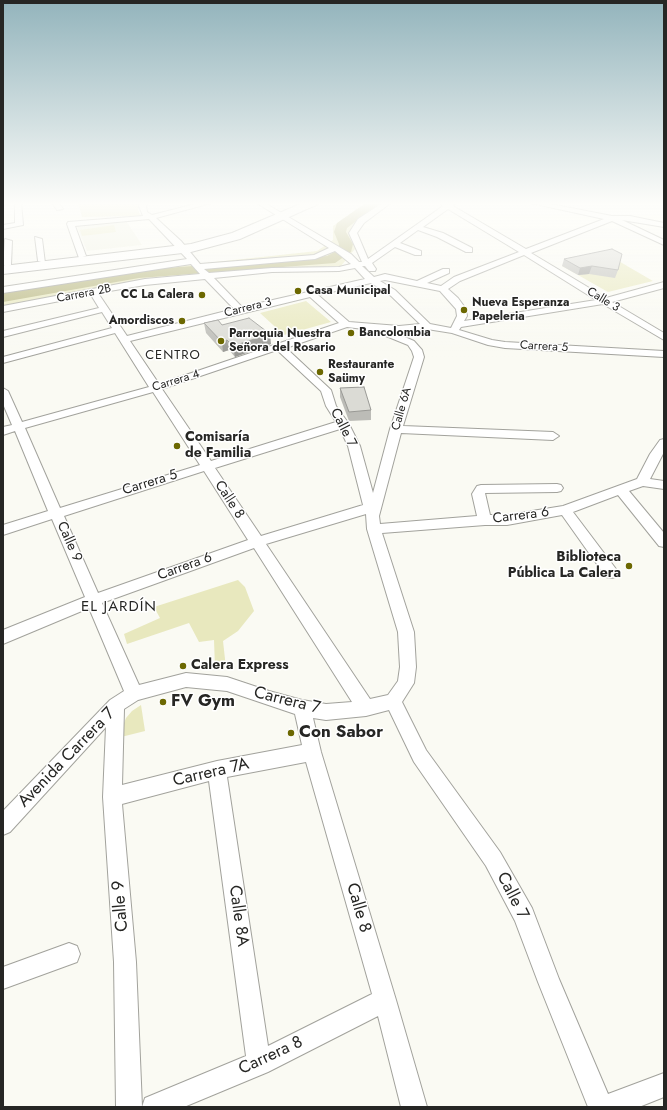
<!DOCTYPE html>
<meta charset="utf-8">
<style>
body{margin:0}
#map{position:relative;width:667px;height:1110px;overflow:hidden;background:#fafaf3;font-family:Jost,sans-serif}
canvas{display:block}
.frame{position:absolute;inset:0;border:4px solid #262624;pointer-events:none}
</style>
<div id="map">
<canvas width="667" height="1110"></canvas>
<div class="frame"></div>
</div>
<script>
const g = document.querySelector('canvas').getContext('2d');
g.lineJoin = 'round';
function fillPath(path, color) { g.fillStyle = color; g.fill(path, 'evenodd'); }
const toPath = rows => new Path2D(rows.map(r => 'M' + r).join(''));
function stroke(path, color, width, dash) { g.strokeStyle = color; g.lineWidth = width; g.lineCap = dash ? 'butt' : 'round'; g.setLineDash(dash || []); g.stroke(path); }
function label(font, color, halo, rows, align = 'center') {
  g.font = font + ' Jost,sans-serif'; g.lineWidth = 3; g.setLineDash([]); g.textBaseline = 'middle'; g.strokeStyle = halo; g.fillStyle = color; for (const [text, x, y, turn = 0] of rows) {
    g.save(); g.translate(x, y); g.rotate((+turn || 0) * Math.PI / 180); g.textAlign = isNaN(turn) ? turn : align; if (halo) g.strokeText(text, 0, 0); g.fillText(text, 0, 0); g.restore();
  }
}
const built = toPath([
 [127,222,142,245,87,251,77,227]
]);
const green = toPath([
 [78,202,140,202,138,210,141,216,82,217],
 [369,202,386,202,352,226,355,249,341,266,273,268,144,280,3,307,3,293,168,267,317,251,333,240,333,226],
 [114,225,116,232,82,236,80,230],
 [610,256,653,281,608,292,562,266],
 [306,301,331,322,284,335,260,313],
 [238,580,245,587,254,611,238,631,223,641,226,668,215,668,214,640,199,642,189,623,127,644,124,634,160,618,154,607],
 [141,705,145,731,121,737,122,728,126,718,132,711]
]);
const river = toPath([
 [367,202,381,202,347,228,346,232,353,244,351,252,335,263,139,278,3,302,3,292,139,270,327,256,338,250,339,244,334,232,337,223,367,202]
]);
const minor = toPath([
 [3,202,9,202,3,206,3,202],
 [15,202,21,202,23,225,3,229,3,225,15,223,15,202],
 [51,202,58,202,63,209,57,210,51,202],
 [141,202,148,202,146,206,147,212,152,215,203,202,215,202,156,218,181,241,200,264,314,255,329,248,255,202,263,202,351,254,359,262,362,262,349,233,358,219,384,202,392,202,364,223,357,233,368,259,443,206,439,202,457,202,453,206,526,249,604,219,526,202,540,202,612,216,630,216,664,223,664,227,622,220,664,240,664,245,612,221,531,253,606,298,664,282,664,288,612,302,664,333,664,340,603,304,461,327,459,330,492,340,505,342,664,351,664,357,505,348,488,345,452,333,427,329,391,331,414,341,422,350,424,357,403,426,553,432,559,436,553,440,401,433,379,516,380,524,477,516,472,494,477,486,481,485,557,484,561,485,563,488,561,491,557,492,485,493,490,515,507,515,563,506,637,479,650,454,660,440,664,439,664,452,650,479,664,481,664,489,643,486,629,491,664,533,664,547,659,546,618,495,573,512,616,569,618,573,616,577,611,578,606,577,562,515,507,525,485,525,382,533,414,632,416,667,414,683,402,702,426,750,500,852,532,908,559,979,608,1094,664,1073,664,1097,639,1107,588,1107,538,982,515,921,486,866,414,762,389,710,366,716,326,720,313,718,321,752,396,1000,427,1107,401,1107,378,1016,268,1072,184,1107,116,1107,114,962,103,797,106,727,10,832,3,835,3,811,110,700,124,691,89,608,3,644,3,630,85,597,52,519,3,535,3,525,48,511,15,431,3,435,3,427,12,425,3,404,3,388,8,391,22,422,149,387,115,333,3,363,3,357,112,328,102,312,3,337,3,331,99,308,91,295,3,312,3,306,145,279,200,274,191,264,3,293,3,287,187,259,149,219,75,226,86,256,79,258,67,224,68,222,143,216,139,206,141,202],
 [448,209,519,252,454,277,441,286,427,283,449,273,449,269,443,269,417,281,385,274,374,277,362,266,365,266,369,271,375,271,376,269,372,263,395,247,415,255,421,255,421,251,400,243,418,230,437,237,466,252,472,252,472,248,443,233,423,227,448,209],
 [335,251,351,264,339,267,272,268,209,273,204,269,315,259,335,251],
 [524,255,596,300,464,321,467,316,466,309,458,298,448,289,460,281,524,255],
 [355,268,365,279,242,307,214,278,272,272,339,271,355,268],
 [205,279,234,309,127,336,98,293,145,285,205,279],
 [385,280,440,291,456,309,457,316,451,328,430,324,395,290,380,281,385,280],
 [371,283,389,294,420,324,399,326,349,322,318,295,371,283],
 [310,297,339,323,159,384,130,341,310,297],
 [347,327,380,331,381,334,408,345,412,351,414,357,390,429,373,493,360,446,349,424,336,406,331,390,286,348,347,327],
 [277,350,321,391,326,406,336,422,211,461,162,389,277,350],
 [153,392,200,465,60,508,25,428,153,392],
 [340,429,348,446,363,505,261,536,215,468,340,429],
 [204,471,248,540,98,593,64,516,204,471],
 [366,514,367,529,398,632,400,667,398,681,388,695,370,699,266,544,366,514],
 [254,548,352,702,326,704,302,700,269,691,227,677,186,673,139,685,102,603,254,548],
 [186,687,227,691,295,714,302,745,217,761,122,785,124,709,138,700,186,687],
 [306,762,372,994,268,1046,227,777,306,762],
 [209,781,246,1056,145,1098,142,1107,136,962,122,804,209,781],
 [35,237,42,239,45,263,38,261,35,237],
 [5,239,12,241,11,265,7,267,3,265,5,239],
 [69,943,77,946,80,954,77,962,3,989,3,967,69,943]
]);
const primary = toPath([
 [305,202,319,202,318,204,240,239,191,252,3,274,3,266,191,244,232,233,305,202]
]);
const wall = toPath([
 [564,259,618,270,615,278,589,274,578,275,562,266],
 [204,323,271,344,235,357,229,350,223,352,206,333],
 [340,388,371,410,371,420,349,421,340,397]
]);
const shadedWall = toPath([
 [592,266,589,274,578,275,580,268],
 [270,334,271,344,235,357,233,346],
 [227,340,229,350,223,352,222,342]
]);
const building = toPath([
 [612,249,622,254,618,270,592,266,580,268,564,259,612,249],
 [249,318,270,334,233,346,227,340,222,342,204,323,218,320,222,325,249,318],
 [364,387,371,410,349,412,340,388,364,387]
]);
const markers = [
 [298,291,4,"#6c6801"],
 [202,295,4,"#6c6801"],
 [464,310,4,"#6c6801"],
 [182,321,4,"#6c6801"],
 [351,333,4,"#6c6801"],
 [221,341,4,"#6c6801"],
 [320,372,4,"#6c6801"],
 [177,446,4,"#6c6801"],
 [629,566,4,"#6c6801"],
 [183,666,4,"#6c6801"],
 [163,702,4,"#6c6801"],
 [291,733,4,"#6c6801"]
];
const farPoinames = [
 ["Casa Municipal",306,291],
 ["CC La Calera",194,295,"right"],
 ["Nueva Esperanza",472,303],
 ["Papeleria",472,317],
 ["Amordiscos",174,321,"right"],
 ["Bancolombia",359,333],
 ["Parroquia Nuestra",229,334],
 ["Señora del Rosario",229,348],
 ["Restaurante",328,365],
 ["Saümy",328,379]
];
const farStreetnames = [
 ["Carrera 2B",84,294,-11],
 ["Calle 3",603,300,31],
 ["Carrera 3",248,308,-14],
 ["Carrera 5",544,347,3],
 ["Carrera 4",176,381,-17],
 ["Calle 6A",402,409,-74]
];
const farNeighbourhoodnames = [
 ["CENTRO",173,356]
];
const streetNames = [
 ["Calle 7",343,428,63],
 ["Carrera 5",150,483,-17],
 ["Calle 8",229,500,57],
 ["Carrera 6",521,516,-7],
 ["Calle 9",69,542,66],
 ["Carrera 6",185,567,-20]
];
const poiNames = [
 ["Comisaría",185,438],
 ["de Familia",185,454],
 ["Biblioteca",621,558,"right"],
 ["Pública La Calera",621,574,"right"],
 ["Calera Express",191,666]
];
const neighbourhoodNames = [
 ["EL JARDÍN",119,607]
];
const nearStreetnames = [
 ["Carrera 7",287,701,14],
 ["Avenida Carrera 7",67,758,-46],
 ["Carrera 7A",211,773,-13],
 ["Calle 7",512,896,63],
 ["Calle 9",121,906,-95],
 ["Calle 8",358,908,74],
 ["Calle 8A",238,916,82],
 ["Carrera 8",271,1056,-25]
];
const nearPoinames = [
 ["FV Gym",171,702],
 ["Con Sabor",299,733]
];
fillPath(built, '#f0f1e2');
fillPath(green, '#e8e8be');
fillPath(river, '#b5b47a');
stroke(minor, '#a2a29c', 2);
stroke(primary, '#a2a29c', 2);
fillPath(minor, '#fff');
fillPath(primary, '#fff');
fillPath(wall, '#bcbcb7');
fillPath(shadedWall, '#999995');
fillPath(building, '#dbdbd5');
stroke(building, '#999995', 1);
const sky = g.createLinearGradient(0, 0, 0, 357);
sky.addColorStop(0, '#93b4bc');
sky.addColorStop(0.57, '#fdfdfa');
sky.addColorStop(1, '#fdfdfa00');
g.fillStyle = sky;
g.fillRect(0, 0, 667, 357);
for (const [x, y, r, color] of markers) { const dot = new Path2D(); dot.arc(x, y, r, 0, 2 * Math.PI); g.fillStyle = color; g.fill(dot); stroke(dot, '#fff', 1.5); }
label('bold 12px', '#262624', '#fff', farPoinames, 'left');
label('12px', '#262624', '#fff', farStreetnames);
g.letterSpacing = '1px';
label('13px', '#262624', '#fff', farNeighbourhoodnames);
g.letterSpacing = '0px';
label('14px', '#262624', '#fff', streetNames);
label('bold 14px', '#262624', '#fff', poiNames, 'left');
g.letterSpacing = '1px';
label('15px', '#262624', '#fff', neighbourhoodNames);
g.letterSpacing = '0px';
label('17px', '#262624', '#fff', nearStreetnames);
label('bold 17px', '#262624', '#fff', nearPoinames, 'left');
</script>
